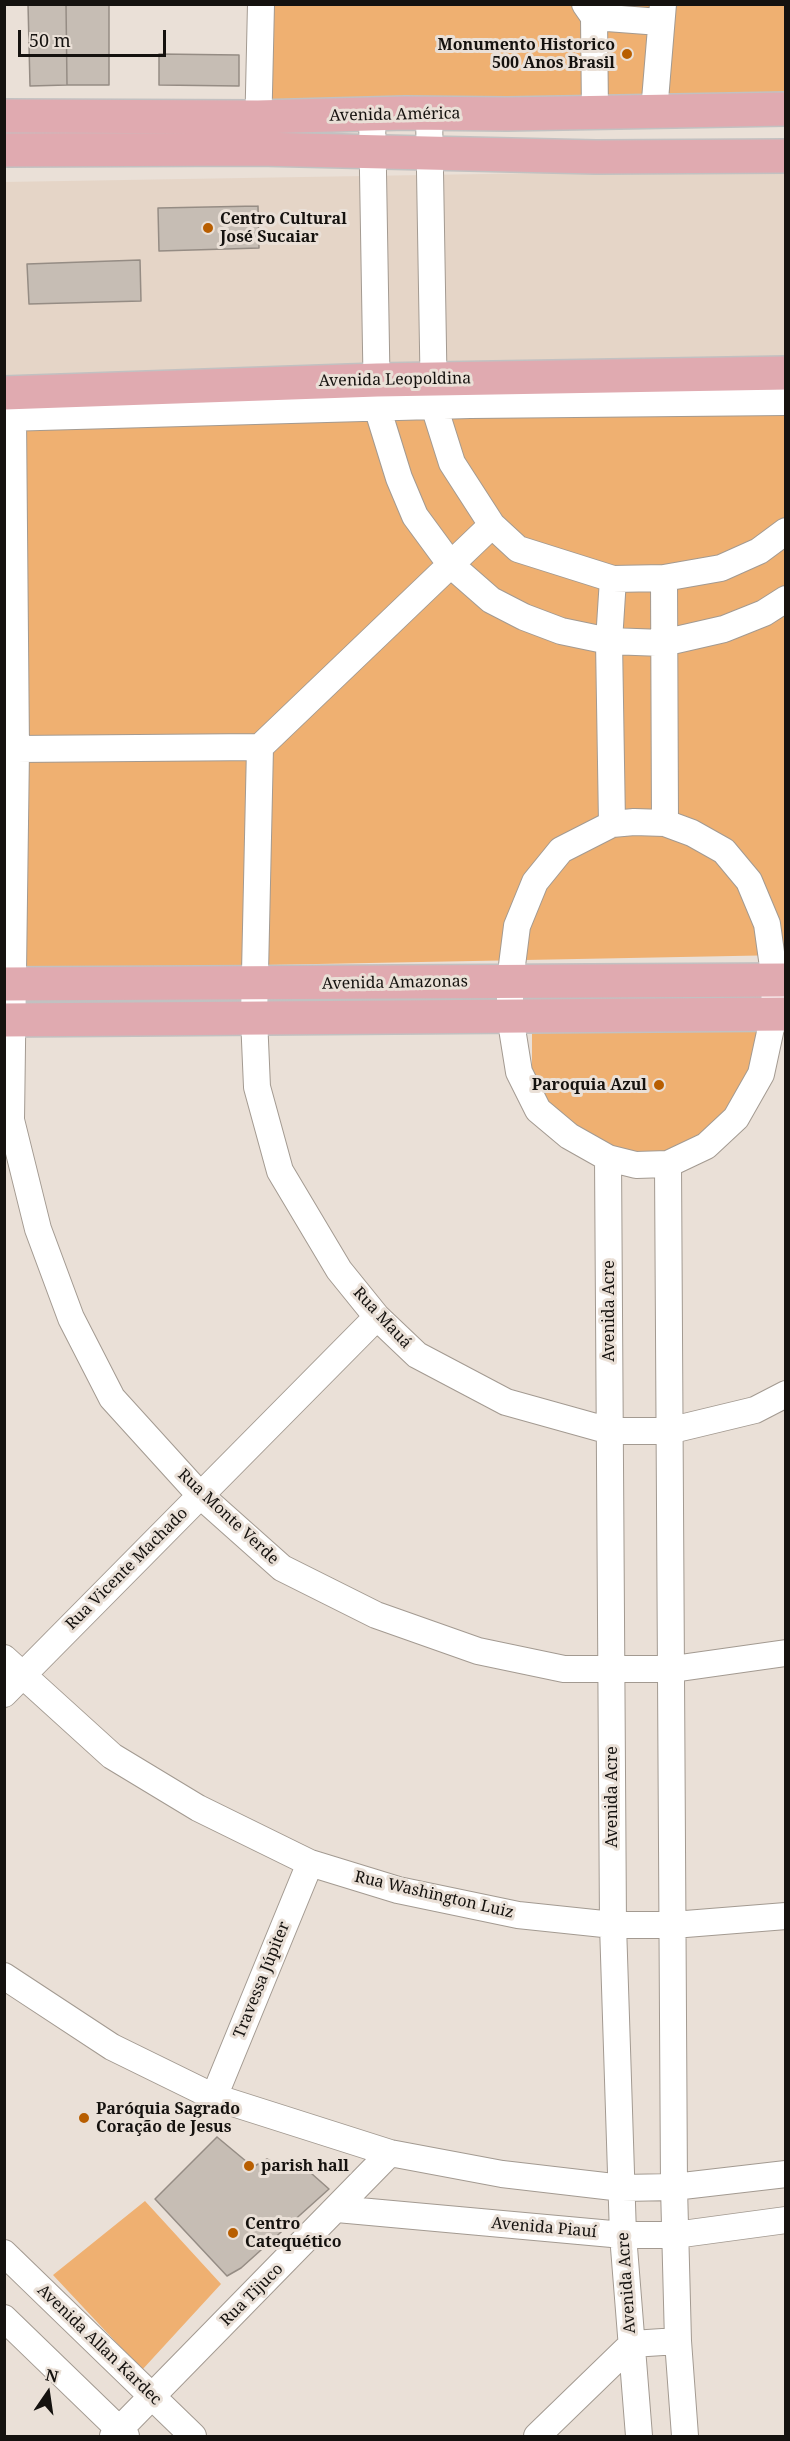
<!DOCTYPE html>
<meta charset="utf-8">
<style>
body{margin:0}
#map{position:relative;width:790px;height:2441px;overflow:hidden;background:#eae0d7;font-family:"Noto Serif",serif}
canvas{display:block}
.frame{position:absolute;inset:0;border:6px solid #15120f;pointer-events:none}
.north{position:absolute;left:18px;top:2363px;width:60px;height:60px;-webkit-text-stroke:4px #eae0d7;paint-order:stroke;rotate:13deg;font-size:16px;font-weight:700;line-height:24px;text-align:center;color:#15120f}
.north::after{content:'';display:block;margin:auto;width:21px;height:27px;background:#15120f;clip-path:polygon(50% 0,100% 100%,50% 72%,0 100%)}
.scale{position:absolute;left:18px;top:30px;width:148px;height:27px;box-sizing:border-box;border:3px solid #15120f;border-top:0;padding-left:8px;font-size:18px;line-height:21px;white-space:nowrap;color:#15120f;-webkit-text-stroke:4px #eae0d7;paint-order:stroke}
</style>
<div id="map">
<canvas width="790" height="2441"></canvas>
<div class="frame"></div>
<div class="north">N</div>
<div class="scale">50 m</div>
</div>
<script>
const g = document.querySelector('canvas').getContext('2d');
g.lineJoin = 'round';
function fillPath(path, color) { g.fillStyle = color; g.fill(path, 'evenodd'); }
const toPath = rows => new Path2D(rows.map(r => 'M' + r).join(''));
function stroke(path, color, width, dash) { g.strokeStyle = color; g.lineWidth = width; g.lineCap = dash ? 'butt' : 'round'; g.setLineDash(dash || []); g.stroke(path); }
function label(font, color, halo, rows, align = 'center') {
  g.font = font + ' "Noto Serif",serif'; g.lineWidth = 6; g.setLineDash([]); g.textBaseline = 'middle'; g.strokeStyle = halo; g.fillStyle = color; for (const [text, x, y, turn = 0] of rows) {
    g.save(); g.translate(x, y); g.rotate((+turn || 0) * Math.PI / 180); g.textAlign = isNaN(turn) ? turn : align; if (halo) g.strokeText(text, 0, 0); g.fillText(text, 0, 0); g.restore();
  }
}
const built = toPath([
 [785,169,785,374,5,383,4,182]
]);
const green = toPath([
 [269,5,785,5,785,97,407,101,263,99],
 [785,374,785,955,5,970,4,383],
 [532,1029,758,1032,753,1066,729,1110,701,1138,665,1154,609,1151,544,1105,532,1071],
 [145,2201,221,2284,142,2370,53,2275]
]);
const building = toPath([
 [28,4,66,4,67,85,30,86,28,4],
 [66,4,109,4,109,85,67,85,66,4],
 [159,54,239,55,239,86,159,85,159,54],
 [258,206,259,248,159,251,158,208,258,206],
 [140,260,141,301,29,304,27,264,140,260],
 [217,2137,253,2167,267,2159,287,2170,303,2166,329,2189,241,2268,227,2276,155,2199,217,2137]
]);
const minor = toPath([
 [585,4,594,17,595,113],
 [594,17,660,22],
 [654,112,663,4],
 [429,113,434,406,452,463,492,525,518,549,613,579,664,578,721,568,759,551,786,531],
 [372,114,377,407,399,478,415,516,451,565,491,600,524,617,561,631,609,641,663,643,724,629,764,613,786,599],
 [258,136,261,4],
 [4,418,470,405,786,402],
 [13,418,16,749,11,1120,38,1229,71,1318,112,1398,200,1495,282,1568,376,1615,478,1651,564,1669,673,1669,786,1653],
 [664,578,665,823],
 [260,747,492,525],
 [16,749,260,747,254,1018,257,1087,280,1171,339,1270,377,1317,417,1355,506,1402,610,1431,668,1431,755,1410,786,1394],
 [634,822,665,823,692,833,724,851,749,881,767,924,775,981,774,1014,761,1074,736,1118,706,1146,668,1164,636,1165,608,1158,569,1136,538,1110,519,1072,510,1016,510,981,517,926,535,882,561,850,612,824,634,822],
 [612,824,609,641,613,579],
 [608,1158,613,1925,623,2235,639,2436],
 [668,1164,674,2187,678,2341,685,2436],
 [4,1658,112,1756,198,1808,310,1863,398,1890,518,1915,613,1925,673,1925,786,1916],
 [4,1694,377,1317],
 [4,1976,112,2047,214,2097,390,2153,502,2174,622,2188,674,2187,786,2174],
 [214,2097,310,1863],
 [337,2209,623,2235,675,2235,786,2220],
 [4,2253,193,2436],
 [4,2318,126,2436],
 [113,2436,390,2153],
 [537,2436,632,2344,678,2341]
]);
const major = toPath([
 [4,116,258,117,405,113,507,114,786,109],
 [4,150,258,149,596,157,786,156],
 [4,393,377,380,786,373],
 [4,984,786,980],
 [4,1020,786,1014]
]);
const markers = [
 [627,54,6,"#b85e00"],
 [208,228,6,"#b85e00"],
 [659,1085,6,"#b85e00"],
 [84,2118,6,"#b85e00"],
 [249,2166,6,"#b85e00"],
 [233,2233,6,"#b85e00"]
];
const poiNames = [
 ["Monumento Historico",615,45,"right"],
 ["500 Anos Brasil",615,63,"right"],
 ["Centro Cultural",220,219],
 ["José Sucaiar",220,237],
 ["Paroquia Azul",647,1085,"right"],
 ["Paróquia Sagrado",96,2109],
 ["Coração de Jesus",96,2127],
 ["parish hall",261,2166],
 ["Centro",245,2224],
 ["Catequético",245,2242]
];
const streetNames = [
 ["Avenida América",395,115,-1],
 ["Avenida Leopoldina",395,380,-1],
 ["Avenida Amazonas",395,983,-1],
 ["Avenida Acre",609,1311,-90],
 ["Rua Mauá",382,1318,47],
 ["Rua Monte Verde",228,1517,43],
 ["Rua Vicente Machado",127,1569,-45],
 ["Avenida Acre",612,1797,-90],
 ["Rua Washington Luiz",434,1895,13],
 ["Travessa Júpiter",262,1980,-68],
 ["Avenida Piauí",544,2228,5],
 ["Avenida Acre",627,2283,-94],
 ["Rua Tijuco",252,2295,-45],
 ["Avenida Allan Kardec",99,2345,44]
];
fillPath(built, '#e5d5c7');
fillPath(green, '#efb071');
fillPath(building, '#c6bdb4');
stroke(building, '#958c84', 1.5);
stroke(minor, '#a39a91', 28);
stroke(major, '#c2c1c1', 36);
stroke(minor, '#fff', 26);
stroke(major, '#e0aab0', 33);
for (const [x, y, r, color] of markers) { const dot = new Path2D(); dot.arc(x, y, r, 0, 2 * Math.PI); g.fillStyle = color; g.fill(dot); stroke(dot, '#eae0d7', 2); }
label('bold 16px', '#15120f', '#eae0d7', poiNames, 'left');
label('16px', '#15120f', '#eae0d7', streetNames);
</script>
